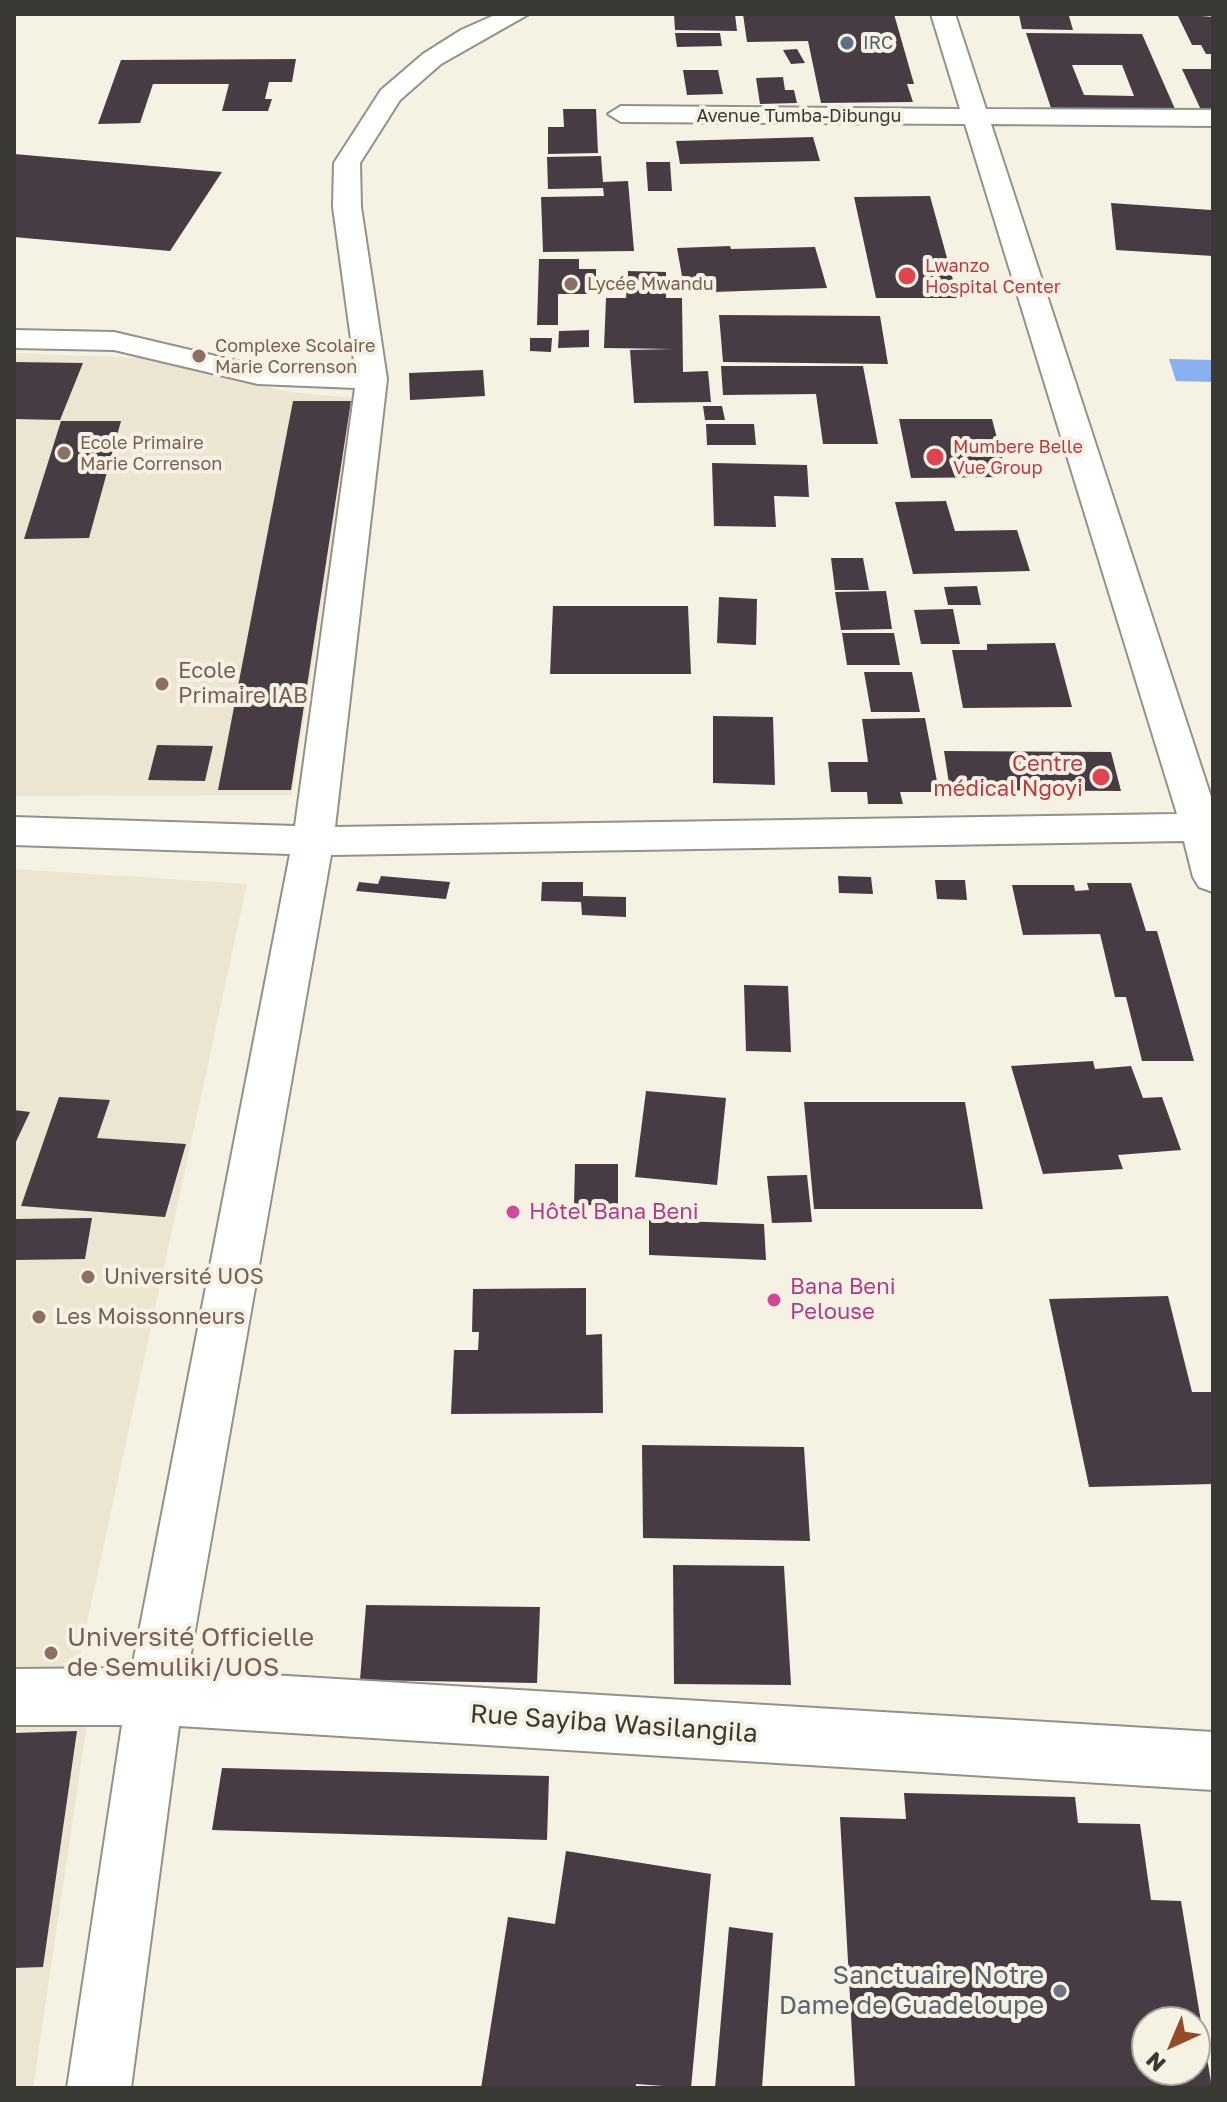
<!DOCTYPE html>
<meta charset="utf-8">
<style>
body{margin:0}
#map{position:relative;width:1227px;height:2102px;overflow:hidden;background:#f5f2e4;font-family:"Golos Text",sans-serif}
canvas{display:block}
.frame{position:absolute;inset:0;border:16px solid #393833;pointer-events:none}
.north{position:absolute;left:1131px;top:2006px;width:80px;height:80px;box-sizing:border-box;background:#f5f2e4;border:2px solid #aaa89d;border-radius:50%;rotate:224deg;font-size:22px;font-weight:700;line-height:32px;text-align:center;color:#393833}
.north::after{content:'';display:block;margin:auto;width:28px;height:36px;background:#944c28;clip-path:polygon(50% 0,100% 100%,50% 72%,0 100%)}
</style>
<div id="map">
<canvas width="1227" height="2102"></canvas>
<div class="frame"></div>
<div class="north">N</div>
</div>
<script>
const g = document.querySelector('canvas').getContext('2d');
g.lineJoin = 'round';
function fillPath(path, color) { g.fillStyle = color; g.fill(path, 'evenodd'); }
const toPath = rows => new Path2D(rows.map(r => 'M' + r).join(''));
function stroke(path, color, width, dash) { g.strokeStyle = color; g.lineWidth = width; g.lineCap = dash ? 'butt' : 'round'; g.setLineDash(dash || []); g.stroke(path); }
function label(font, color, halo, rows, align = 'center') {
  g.font = font + ' "Golos Text",sans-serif'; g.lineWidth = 8; g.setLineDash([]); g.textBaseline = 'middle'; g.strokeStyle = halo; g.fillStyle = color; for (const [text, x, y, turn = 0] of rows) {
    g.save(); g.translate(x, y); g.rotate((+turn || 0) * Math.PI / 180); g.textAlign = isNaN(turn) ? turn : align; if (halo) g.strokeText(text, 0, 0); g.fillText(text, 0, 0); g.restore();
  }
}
const built = toPath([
 [14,353,142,358,290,392,356,398,292,795,14,796],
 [14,869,247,884,77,1669,14,1672],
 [87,1724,33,2088,14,2088,14,1726]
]);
const water = toPath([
 [1169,359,1213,360,1213,382,1176,381]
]);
const building = toPath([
 [674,14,735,14,737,31,675,30],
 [743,14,894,14,914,84,907,84,913,102,821,103,808,41,747,42],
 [1177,14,1213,17,1213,54,1206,54,1201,45,1192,45],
 [1019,15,1069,16,1073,30,1022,29],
 [675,33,720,33,722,46,677,47],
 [1026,33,1142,34,1175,109,1051,108],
 [1072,65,1122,65,1134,96,1084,95],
 [797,49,805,63,791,64,783,50],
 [296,59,292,82,269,82,265,99,272,99,268,111,222,111,229,84,153,84,140,123,98,124,121,60],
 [1182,69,1213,69,1213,110,1201,110],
 [683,70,718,70,723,94,687,95],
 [783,77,785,90,794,90,797,103,760,104,756,78],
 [563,109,596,109,598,153,548,154,548,127,564,127],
 [813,137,820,161,680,164,676,141],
 [14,154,222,172,170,251,14,237],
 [601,156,603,182,628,181,634,251,543,252,541,197,604,196,603,188,548,189,547,157],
 [646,162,670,162,672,191,648,191],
 [930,196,958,298,876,298,854,197],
 [1111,203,1211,210,1213,256,1116,250],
 [730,246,731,249,815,247,827,288,685,293,677,248],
 [539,259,579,259,579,269,596,269,596,294,558,294,558,325,537,325],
 [628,271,666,272,666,298,682,298,683,372,708,371,711,402,634,403,630,350,673,349,604,348,606,298,626,298],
 [719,315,880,316,888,364,723,362],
 [589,330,589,347,558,348,559,331],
 [530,338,552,338,551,352,530,351],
 [14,362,83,363,60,420,14,419],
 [721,366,863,366,878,444,823,444,816,394,723,395],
 [483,370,485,396,410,400,409,373],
 [293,401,351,401,291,790,218,790],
 [703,406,722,406,725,420,705,420],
 [899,419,992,419,1007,477,911,478],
 [61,421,121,421,89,538,24,539],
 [706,424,754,424,756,445,707,445],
 [712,463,807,465,809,497,774,496,776,527,714,526],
 [946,501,955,531,1017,530,1030,571,913,574,895,502],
 [831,558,863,558,869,590,835,590],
 [977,586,981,605,948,605,944,587],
 [886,591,892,629,841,630,835,592],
 [719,597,757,599,756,645,717,643],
 [553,606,688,606,691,674,550,674],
 [953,609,960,644,921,644,914,610],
 [842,633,894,633,900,665,847,665],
 [1055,643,1072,707,963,708,952,650,987,650,987,644],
 [864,672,912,672,920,712,871,712],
 [713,716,773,717,775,785,713,783],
 [925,718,939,792,900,792,903,804,868,804,867,792,831,792,828,762,868,762,862,719],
 [157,745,213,746,205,781,148,780],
 [944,751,1111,752,1121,791,950,790],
 [381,876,450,882,446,899,356,891,359,882,378,884],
 [838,876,871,877,873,894,839,893],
 [935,880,965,880,967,900,937,899],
 [542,882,583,882,583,896,626,897,626,917,582,915,581,902,541,901],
 [1087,883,1131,883,1146,931,1157,931,1194,1061,1142,1061,1126,997,1115,997,1100,934,1023,935,1012,885,1074,885,1075,891,1089,890],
 [744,985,788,986,791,1052,746,1051],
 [1093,1061,1095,1069,1131,1066,1143,1098,1162,1097,1181,1150,1118,1155,1123,1169,1043,1174,1011,1066],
 [646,1091,726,1098,717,1185,635,1177],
 [59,1097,110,1100,97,1138,186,1144,165,1217,21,1206],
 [804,1102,965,1102,983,1209,814,1209],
 [14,1110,30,1112,14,1146],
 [575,1164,618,1164,618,1205,574,1205],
 [807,1175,812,1222,772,1223,767,1176],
 [92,1218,85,1259,14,1260,14,1219],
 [649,1220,764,1224,766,1260,649,1255],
 [586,1288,586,1335,602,1334,603,1413,451,1414,454,1350,478,1350,479,1332,472,1332,473,1289],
 [1168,1296,1192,1392,1213,1392,1213,1484,1089,1487,1049,1299],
 [642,1445,804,1447,810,1541,643,1538],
 [673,1565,784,1566,791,1685,674,1684],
 [366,1605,540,1607,537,1683,360,1680],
 [77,1731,43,1967,14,1968,14,1733],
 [222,1768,549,1776,547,1840,212,1830],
 [904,1793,1075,1797,1078,1823,1140,1824,1151,1900,1181,1901,1212,2088,855,2088,840,1817,906,1819],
 [1147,2022,1195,2022,1195,2070,1147,2070],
 [566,1851,711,1874,691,2088,636,2084,636,2088,481,2088,508,1917,555,1924],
 [729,1927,773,1933,762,2088,715,2088]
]);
const minor = toPath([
 [497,14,529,14,441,64,400,100,360,163,361,207,387,379,335,827,1177,814,965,124,621,122,608,114,621,106,960,109,931,14,955,14,986,109,1213,110,1213,126,991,124,1213,803,1213,892,1199,887,1193,877,1184,841,331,855,188,1670,1213,1732,1213,1790,179,1726,131,2088,67,2088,122,1725,14,1725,14,1669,132,1668,290,854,14,845,14,817,295,826,355,388,258,384,114,350,14,348,14,330,114,332,258,366,355,369,333,207,334,163,381,90,423,54,461,30,497,14]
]);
const markers = [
 [847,43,8,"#5c6f8a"],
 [907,276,10,"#e0444e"],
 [571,284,8,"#8d6e63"],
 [199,356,8,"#8d6e63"],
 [64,453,8,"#8d6e63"],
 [935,457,10,"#e0444e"],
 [162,684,8,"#8d6e63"],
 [1101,777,10,"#e0444e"],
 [513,1212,8,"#d1479c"],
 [88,1277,8,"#8d6e63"],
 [774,1300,8,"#d1479c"],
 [39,1317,8,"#8d6e63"],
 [51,1653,8,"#8d6e63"],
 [1060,1991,8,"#6b7280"]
];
const farServicenames = [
 ["IRC",863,43]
];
const farStreetnames = [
 ["Avenue Tumba-Dibungu",799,116]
];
const farHealthnames = [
 ["Lwanzo",925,266],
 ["Hospital Center",925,287],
 ["Mumbere Belle",953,447],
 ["Vue Group",953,468]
];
const farEducationnames = [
 ["Lycée Mwandu",587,284],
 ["Complexe Scolaire",215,346],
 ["Marie Correnson",215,367],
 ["Ecole Primaire",80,443],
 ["Marie Correnson",80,464]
];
const educationNames = [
 ["Ecole",178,671],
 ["Primaire IAB",178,696],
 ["Université UOS",104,1277],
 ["Les Moissonneurs",55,1317]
];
const healthNames = [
 ["Centre",1083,764],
 ["médical Ngoyi",1083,789]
];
const hotelNames = [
 ["Hôtel Bana Beni",529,1212],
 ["Bana Beni",790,1287],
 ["Pelouse",790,1312]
];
const nearEducationnames = [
 ["Université Officielle",67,1638],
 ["de Semuliki/UOS",67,1668]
];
const nearStreetnames = [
 ["Rue Sayiba Wasilangila",614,1724,4]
];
const nearWorshipnames = [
 ["Sanctuaire Notre",1044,1976],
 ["Dame de Guadeloupe",1044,2006]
];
fillPath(built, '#ebe5d1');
fillPath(water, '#88afef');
fillPath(building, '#473c43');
stroke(minor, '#959185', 4);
fillPath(minor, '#fff');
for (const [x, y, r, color] of markers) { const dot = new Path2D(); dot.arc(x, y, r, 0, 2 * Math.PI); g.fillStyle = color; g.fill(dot); stroke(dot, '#f5f2e4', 3); }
label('18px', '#4e5e75', '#f5f2e4', farServicenames, 'left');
label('18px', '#393833', '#f5f2e4', farStreetnames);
label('18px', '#be3a42', '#f5f2e4', farHealthnames, 'left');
label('18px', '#785e54', '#f5f2e4', farEducationnames, 'left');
label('22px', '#785e54', '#f5f2e4', educationNames, 'left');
label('22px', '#be3a42', '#f5f2e4', healthNames, 'right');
label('22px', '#b23c85', '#f5f2e4', hotelNames, 'left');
label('26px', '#785e54', '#f5f2e4', nearEducationnames, 'left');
label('26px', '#393833', '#f5f2e4', nearStreetnames);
label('26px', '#5b616d', '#f5f2e4', nearWorshipnames, 'right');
</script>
